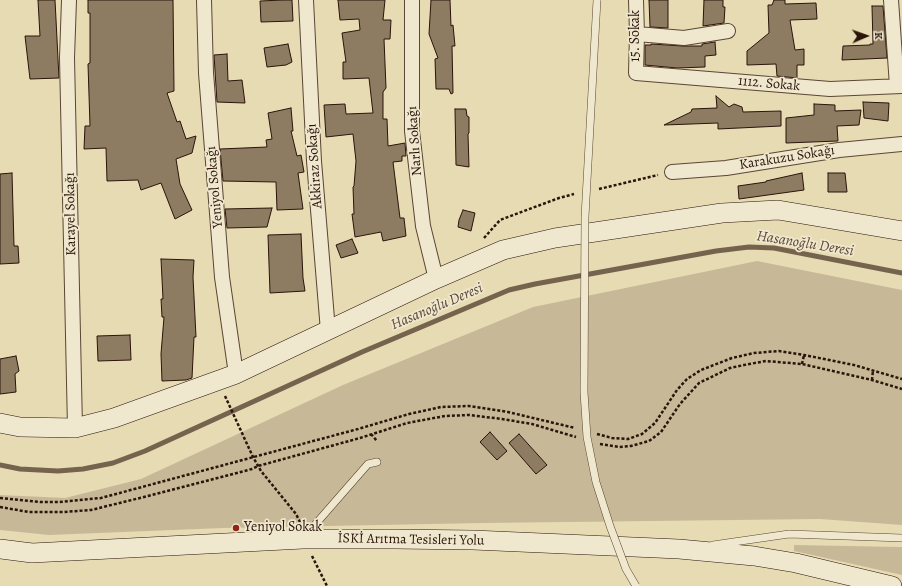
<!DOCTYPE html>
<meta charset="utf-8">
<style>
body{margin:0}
#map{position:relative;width:902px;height:586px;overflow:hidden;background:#e7dbb4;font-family:Alegreya,serif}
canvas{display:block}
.north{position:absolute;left:846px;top:16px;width:40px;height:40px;-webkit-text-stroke:3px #efe8ce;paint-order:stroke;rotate:88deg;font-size:11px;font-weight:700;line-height:16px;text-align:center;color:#2b140a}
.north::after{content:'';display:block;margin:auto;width:14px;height:18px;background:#2b140a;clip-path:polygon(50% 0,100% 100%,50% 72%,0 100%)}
</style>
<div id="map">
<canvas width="902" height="586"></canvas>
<div class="north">K</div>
</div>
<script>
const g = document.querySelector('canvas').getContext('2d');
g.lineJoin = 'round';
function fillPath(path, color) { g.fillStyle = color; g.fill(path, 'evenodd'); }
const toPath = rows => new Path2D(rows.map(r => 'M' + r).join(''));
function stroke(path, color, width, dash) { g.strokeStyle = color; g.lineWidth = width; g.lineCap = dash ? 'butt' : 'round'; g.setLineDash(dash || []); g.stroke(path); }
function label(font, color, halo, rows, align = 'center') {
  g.font = font + ' Alegreya,serif'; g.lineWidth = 3.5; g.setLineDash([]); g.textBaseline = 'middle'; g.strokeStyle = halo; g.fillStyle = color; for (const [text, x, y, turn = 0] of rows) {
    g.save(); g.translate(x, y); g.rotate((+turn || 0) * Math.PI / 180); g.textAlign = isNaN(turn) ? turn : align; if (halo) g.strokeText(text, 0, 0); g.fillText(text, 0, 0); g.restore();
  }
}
const green = toPath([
 [757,261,902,290,902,525,820,519,483,523,223,528,49,535,0,530,0,495,65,498,141,479,343,385,533,307],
 [794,545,902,547,902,575,794,551]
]);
const stream = toPath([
 [0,465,20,469,58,471,83,469,113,463,145,451,362,352,509,290,535,284,716,251,749,247,774,248,902,273]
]);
const building = toPath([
 [38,0,55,0,59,78,30,79,25,36,40,36,38,0],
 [88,0,173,0,174,91,167,93,177,122,180,121,186,139,196,136,192,153,176,159,180,184,192,210,175,219,161,183,141,190,138,180,107,181,106,148,84,149,85,126,90,126,88,64,90,63,90,13,88,13,88,0],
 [283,0,292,0,293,21,261,22,260,1,283,0],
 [338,0,385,0,383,20,391,20,390,39,384,39,386,88,383,92,383,119,387,119,388,146,405,143,406,156,402,156,402,161,393,162,400,218,404,218,406,236,383,241,381,232,355,237,352,214,354,214,353,187,354,186,356,161,353,134,326,137,324,105,345,104,346,114,373,113,369,78,343,79,343,62,346,62,342,33,360,30,359,19,340,20,338,0],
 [431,0,450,0,451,26,453,25,455,46,452,46,453,93,451,94,449,89,436,89,435,59,438,58,429,34,431,0],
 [649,0,668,0,668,28,650,27,649,0],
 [704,0,723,0,723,7,725,7,724,23,703,26,704,0],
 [774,0,785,0,785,4,816,3,817,19,790,20,795,50,804,49,804,65,797,65,797,78,777,76,776,64,747,65,747,51,769,33,768,5,772,5,774,0],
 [872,6,883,6,887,58,842,60,843,46,870,45,870,44,873,44,872,6],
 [715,42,716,55,705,56,705,67,677,68,645,65,645,45,651,45,651,44,683,46,702,46,702,44,715,42],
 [288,44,292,62,286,65,267,67,264,48,288,44],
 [227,54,228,81,242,80,245,103,217,102,214,55,227,54],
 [716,96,729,107,734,104,742,107,743,112,781,111,781,126,718,129,718,123,664,125,691,112,692,109,717,108,716,96],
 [863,102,889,103,888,121,864,118,863,102],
 [814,104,835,105,835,111,861,110,859,125,837,126,838,141,786,143,786,118,814,115,814,104],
 [291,108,293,131,291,131,297,156,301,155,304,172,298,173,303,209,277,210,276,182,223,181,220,149,267,147,266,140,272,139,268,113,291,108],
 [455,109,466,109,467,116,469,117,469,133,468,134,469,167,456,165,455,109],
 [12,173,14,246,18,246,19,263,0,264,0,174,12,173],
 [802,173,804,190,739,199,738,186,766,182,766,181,802,173],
 [828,173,845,173,847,192,828,192,828,173],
 [272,208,267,227,227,228,225,209,272,208],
 [463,210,475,213,471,231,458,227,459,220,463,210],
 [301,234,303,278,305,291,270,293,268,235,301,234],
 [352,239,358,253,341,258,336,245,352,239],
 [161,259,194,260,193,277,196,337,194,337,192,378,186,380,162,381,161,354,164,317,162,317,161,299,163,299,161,259],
 [130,335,131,360,98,361,97,336,130,335],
 [16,356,19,371,15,374,16,392,0,394,0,359,16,356],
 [490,432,507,451,497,460,480,442,490,432],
 [519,434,547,465,536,474,509,443,519,434]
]);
const path = toPath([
 [599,189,658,175],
 [484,238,500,220,559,198,574,194],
 [802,364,804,355],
 [872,380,873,370],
 [225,396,253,457,261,471,296,514,300,522],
 [371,434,377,441],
 [597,434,612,438,628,439,642,434,655,423,677,390,687,379,701,370,732,358,754,353,779,351,804,355,854,365,902,379],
 [600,444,619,447,631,446,649,441,661,432,680,404,699,383,730,368,744,365,766,361,802,364,872,380,902,389],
 [0,498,41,502,59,502,101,498,358,429,409,414,441,407,469,406,508,412,575,428],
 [0,507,29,512,64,512,91,510,148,496,252,469,258,466,360,438,407,423,445,416,469,415,502,419,532,424,576,437],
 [312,556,327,586]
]);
const lane = toPath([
 [306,535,368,464,377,462],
 [713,545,789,534,902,538]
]);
const street = toPath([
 [69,0,67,58,75,428],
 [204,0,206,73,222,277,236,374],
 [306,0,314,161,328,331],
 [412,0,412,131,423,226,436,279],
 [636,0,637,34,636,73,830,89,902,86],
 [891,0,897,86],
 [637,34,684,38,728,31],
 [672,172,726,168,839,150,902,144]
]);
const secondary = toPath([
 [0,423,20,427,75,428,114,418,236,374,436,279,503,250,555,238,722,213,778,210,902,231],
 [0,549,32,553,303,539,395,539,473,540,679,549,754,556,796,563,892,586]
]);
const laneBridge = toPath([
 [597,0,585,217,584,392,587,437,596,482,610,526,626,569,636,586]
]);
const markers = [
 [236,528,4,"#8f2418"]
];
const streetNames = [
 ["15. Sokak",636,36,-90],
 ["1112. Sokak",769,84,5],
 ["Narlı Sokağı",415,141,-94],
 ["Karakuzu Sokağı",787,158,-9],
 ["Akkiraz Sokağı",315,166,-94],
 ["Yeniyol Sokağı",215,187,-95],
 ["Karayel Sokağı",71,214,-91],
 ["İSKİ Arıtma Tesisleri Yolu",411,540,1]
];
const poiNames = [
 ["Yeniyol Sokak",244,528]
];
const waterNames = [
 ["Hasanoğlu Deresi",805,244,9],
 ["Hasanoğlu Deresi",437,307,-23]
];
fillPath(green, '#c7b997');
stroke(stream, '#75634d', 5);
fillPath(building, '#8d7b62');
stroke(building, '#2b140a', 1);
stroke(lane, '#5a4634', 8);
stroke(street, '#5a4634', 16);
stroke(secondary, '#2b140a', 20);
stroke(path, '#2b140a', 2.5, [3, 2]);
stroke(lane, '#efe8ce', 7);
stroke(street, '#efe8ce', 14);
stroke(secondary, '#efe8ce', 19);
stroke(laneBridge, '#5a4634', 8, []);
stroke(laneBridge, '#efe8ce', 7);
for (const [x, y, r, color] of markers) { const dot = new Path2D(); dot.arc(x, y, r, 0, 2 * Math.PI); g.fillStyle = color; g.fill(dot); stroke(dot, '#efe8ce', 1.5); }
label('14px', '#2b140a', '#efe8ce', streetNames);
label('14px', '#2b140a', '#efe8ce', poiNames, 'left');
label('italic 15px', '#5d4837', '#efe8ce', waterNames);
</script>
